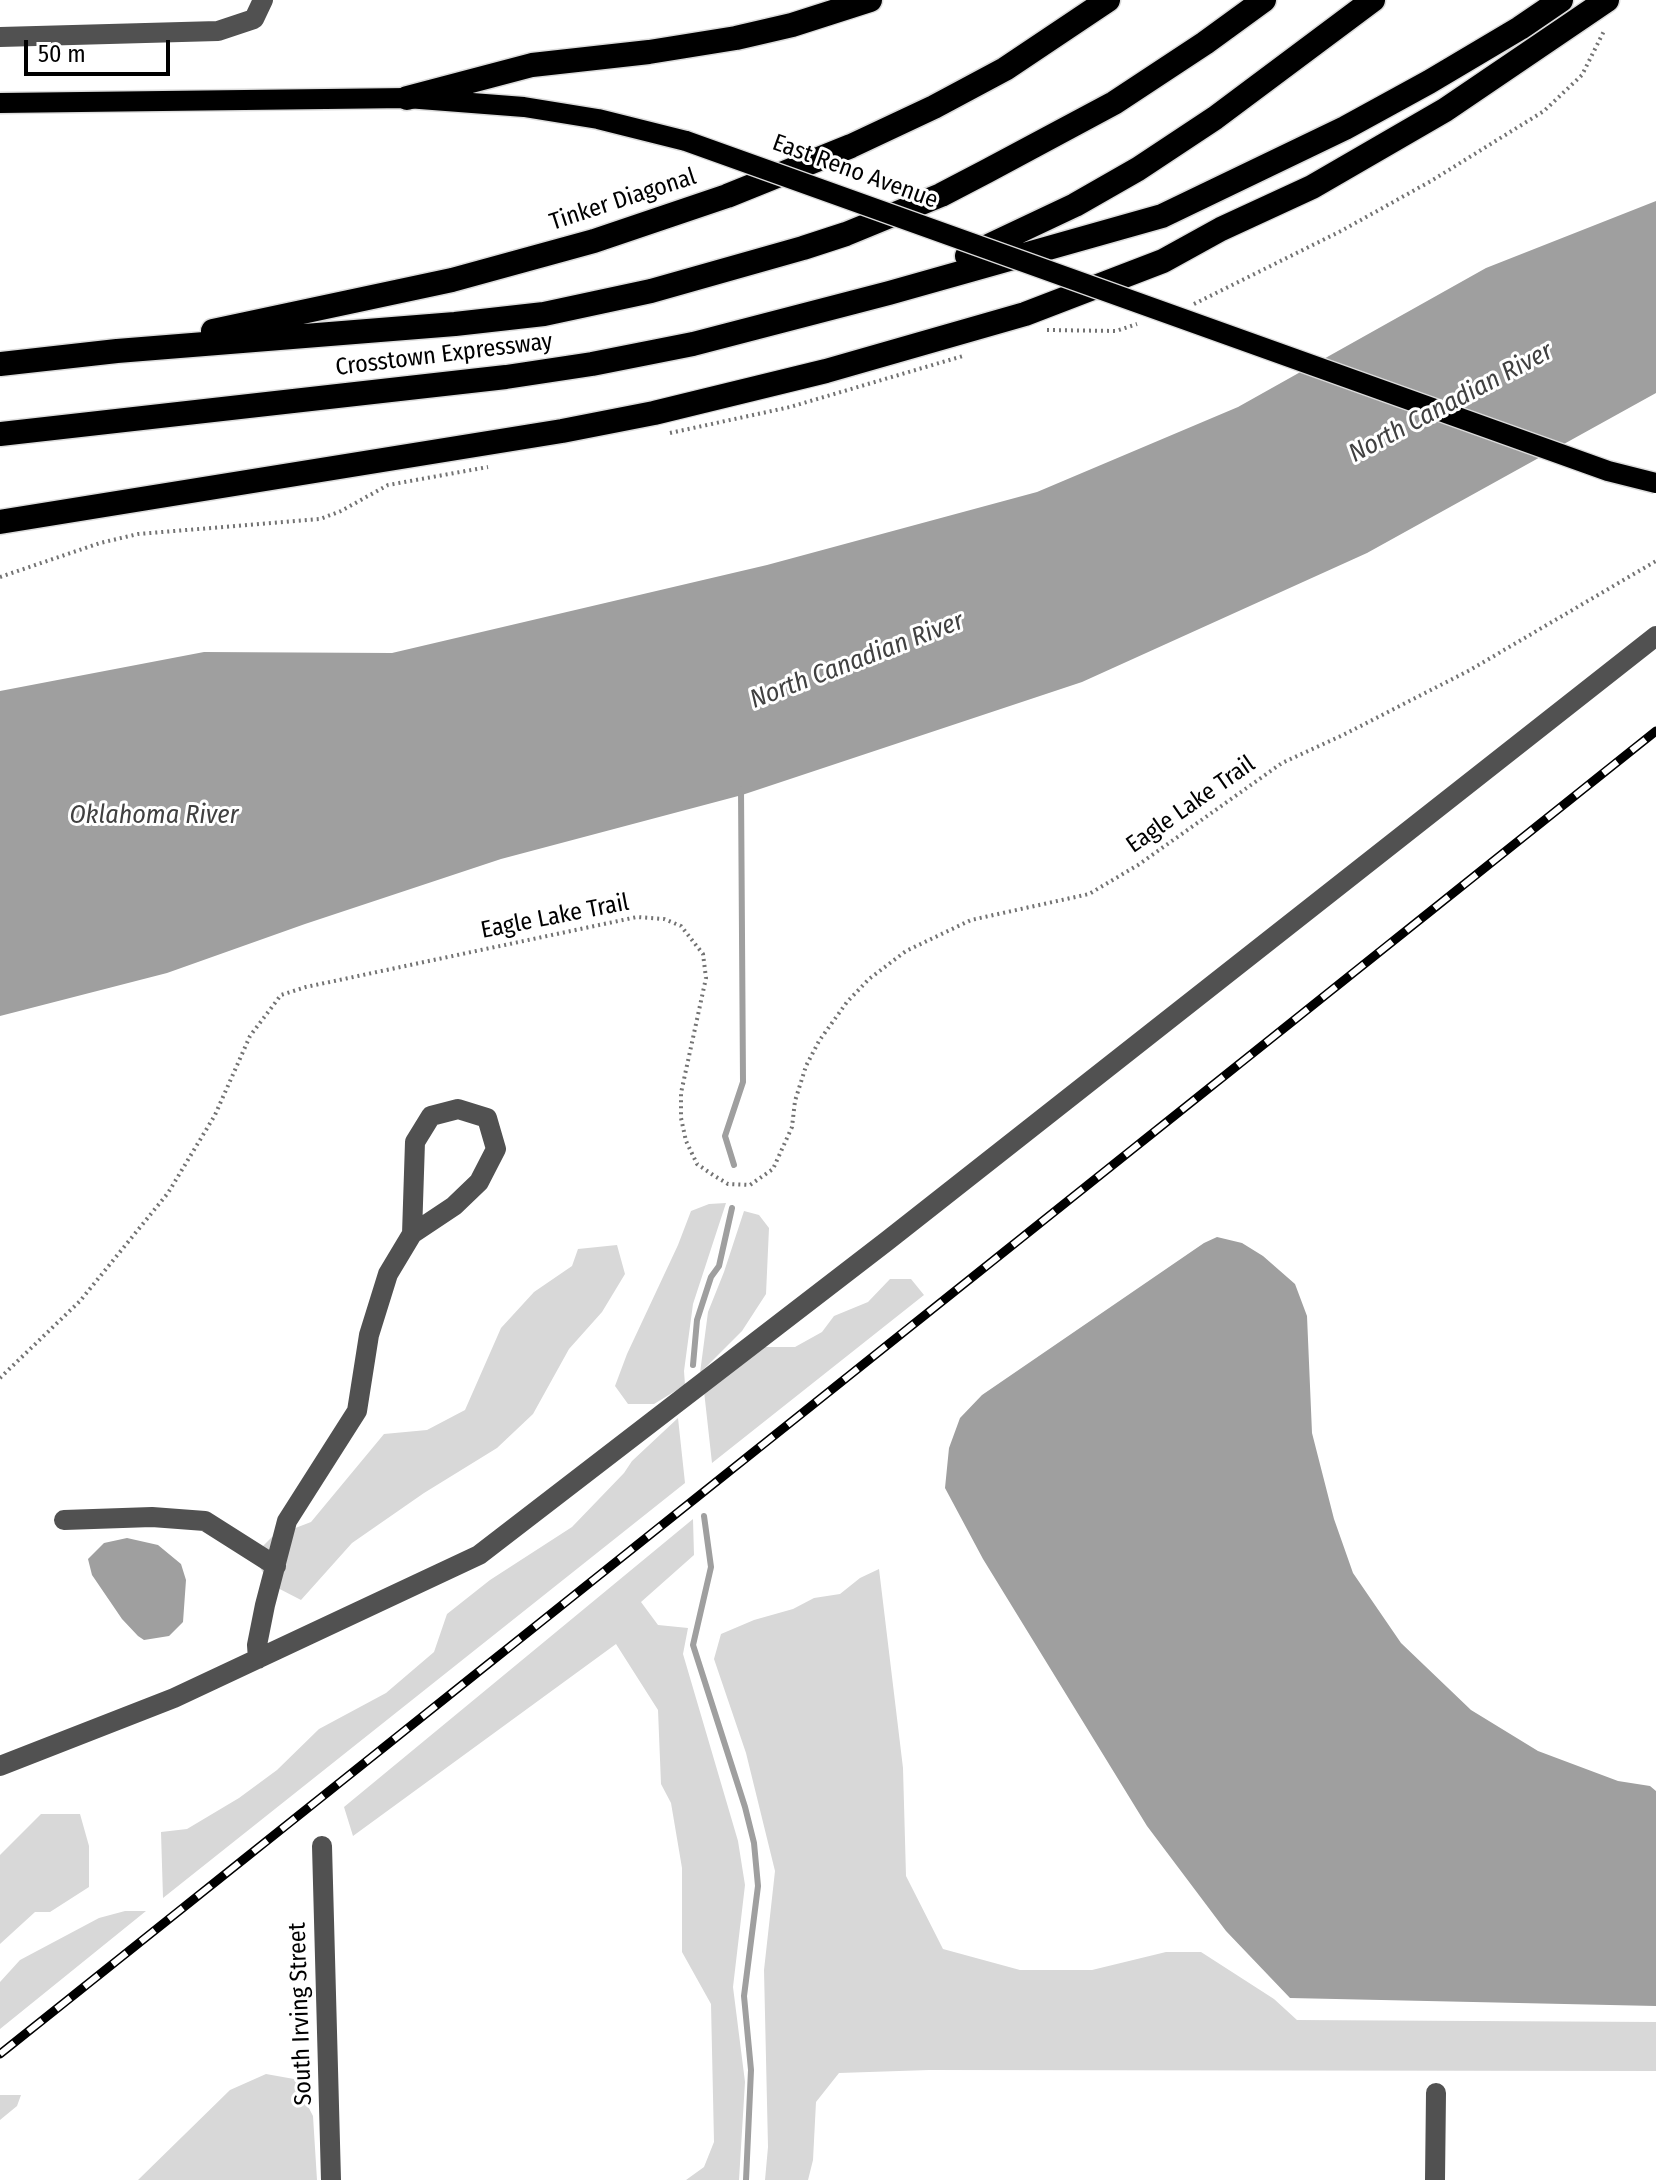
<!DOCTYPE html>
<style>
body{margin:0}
#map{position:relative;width:1656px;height:2180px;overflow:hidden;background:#fff;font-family:"Fira Sans Condensed",sans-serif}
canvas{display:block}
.scale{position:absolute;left:24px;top:40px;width:146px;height:36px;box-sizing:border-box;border:4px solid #000;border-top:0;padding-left:10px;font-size:24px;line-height:28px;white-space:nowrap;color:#000;-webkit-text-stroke:6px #fff;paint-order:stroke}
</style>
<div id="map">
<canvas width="1656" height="2180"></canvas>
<div class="scale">50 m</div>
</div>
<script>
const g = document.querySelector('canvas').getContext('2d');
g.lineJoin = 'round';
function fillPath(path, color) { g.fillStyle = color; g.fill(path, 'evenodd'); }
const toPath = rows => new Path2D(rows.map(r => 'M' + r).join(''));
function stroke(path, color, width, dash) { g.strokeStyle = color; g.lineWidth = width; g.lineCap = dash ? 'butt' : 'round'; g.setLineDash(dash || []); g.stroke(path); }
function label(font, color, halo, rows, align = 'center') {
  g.font = font + ' "Fira Sans Condensed",sans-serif'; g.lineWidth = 6; g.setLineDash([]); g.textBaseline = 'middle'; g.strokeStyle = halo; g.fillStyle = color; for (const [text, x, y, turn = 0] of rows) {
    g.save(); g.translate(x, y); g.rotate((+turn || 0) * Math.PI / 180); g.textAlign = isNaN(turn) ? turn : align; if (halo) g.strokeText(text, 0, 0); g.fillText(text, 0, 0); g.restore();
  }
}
const green = toPath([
 [726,1203,693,1304,684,1371,685,1385,654,1404,628,1404,615,1386,627,1354,678,1245,691,1211,709,1204],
 [744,1211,759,1215,769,1228,766,1294,742,1331,700,1373,708,1312,724,1272],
 [617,1245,625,1274,602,1312,569,1349,533,1414,497,1448,424,1493,352,1543,301,1600,270,1584,253,1556,272,1537,311,1522,384,1434,427,1430,465,1410,501,1328,534,1292,572,1266,578,1249],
 [890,1279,911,1279,924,1295,712,1463,704,1391,764,1347,795,1347,822,1332,834,1316,868,1302],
 [678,1418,685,1483,163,1898,161,1832,187,1829,239,1798,277,1770,319,1729,386,1693,434,1652,447,1614,490,1580,572,1527,624,1473,632,1461],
 [693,1519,694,1555,641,1602,658,1625,688,1628,683,1654,738,1841,745,1885,733,1987,745,2082,739,2180,686,2180,704,2167,714,2142,711,2004,682,1952,682,1868,671,1803,661,1784,658,1710,616,1644,353,1836,344,1807],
 [879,1569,903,1768,906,1876,943,1949,1020,1970,1092,1970,1166,1952,1201,1952,1274,1999,1297,2020,1656,2022,1656,2071,929,2070,839,2073,816,2102,813,2160,808,2180,765,2180,768,2147,764,1970,775,1871,746,1753,714,1659,721,1634,754,1620,793,1609,814,1598,840,1594,860,1578],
 [41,1814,80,1814,89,1846,89,1887,50,1912,35,1912,0,1944,0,1855],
 [125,1911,146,1911,0,2029,0,1982,20,1960,99,1918],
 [266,2074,294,2079,313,2116,317,2180,138,2180,230,2090],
 [0,2095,21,2095,17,2106,0,2120]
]);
const water = toPath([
 [1656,201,1656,393,1367,553,1082,682,742,795,501,859,305,924,167,973,0,1016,0,691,204,652,392,653,767,565,1037,492,1238,407,1486,268],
 [1217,1237,1242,1243,1263,1256,1295,1284,1307,1316,1312,1433,1334,1519,1353,1573,1401,1643,1471,1710,1538,1751,1618,1781,1650,1786,1656,1791,1656,2006,1290,1998,1226,1931,1147,1826,983,1559,945,1488,949,1448,960,1418,982,1395,1204,1243],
 [127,1538,158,1545,181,1564,186,1580,183,1622,169,1636,144,1640,138,1636,122,1619,92,1575,88,1559,104,1543]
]);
const stream = toPath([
 [734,1165,725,1136,743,1082,741,789],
 [693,1365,697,1320,711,1277,719,1266,732,1208],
 [704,1516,711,1567,693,1645,745,1807,754,1843,758,1886,744,1996,751,2070,746,2180]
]);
const path = toPath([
 [1194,304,1341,231,1431,181,1544,111,1582,75,1605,29],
 [1047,330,1116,331,1137,324],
 [670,433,790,407,963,356],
 [0,577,100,543,138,534,320,519,341,511,388,485,488,467],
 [0,1378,80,1301,168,1193,215,1115,250,1036,281,995,306,987,637,917,664,919,681,926,703,954,706,978,681,1093,681,1118,686,1141,697,1164,713,1175,728,1184,750,1185,773,1169,792,1127,795,1101,806,1066,819,1041,847,1002,869,979,906,951,971,920,1089,894,1138,865,1282,763,1343,735,1470,670,1656,561]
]);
const minor = toPath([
 [0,37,218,31,254,19,263,0],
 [64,1520,152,1517,205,1521,276,1566],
 [258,1659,257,1645,265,1605,287,1521,357,1411,369,1335,388,1274,412,1234,454,1206,479,1182,496,1149,487,1118,458,1109,431,1116,415,1142,412,1234],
 [0,1766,174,1698,479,1555,887,1241,1656,636],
 [322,1846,331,2180],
 [1435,2180,1436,2093]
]);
const major = toPath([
 [0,103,407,98,524,107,598,119,686,141]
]);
const highway = toPath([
 [407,98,532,65,649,52,736,38,792,25,870,0],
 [967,256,1075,205,1138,169,1215,118,1373,0],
 [213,331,452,280,594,241,727,196,851,146,934,107,1005,69,1108,0],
 [0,364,117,351,455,324,544,314,651,291,803,248,846,234,941,195,987,171,1114,103,1205,43,1264,0],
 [0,434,506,377,592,364,693,344,889,293,1162,216,1345,128,1429,82,1520,28,1561,0],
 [0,522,562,431,654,413,826,371,1025,314,1163,261,1221,229,1312,187,1445,110,1607,0]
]);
const rail = toPath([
 [0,2054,1656,731]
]);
const majorBridge = toPath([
 [686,141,1608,471,1656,483]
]);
const streetNames = [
 ["East Reno Avenue",855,172,20],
 ["Tinker Diagonal",623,200,-18],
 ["Crosstown Expressway",444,355,-7],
 ["Eagle Lake Trail",1191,805,-35],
 ["Eagle Lake Trail",555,917,-11],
 ["South Irving Street",301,2014,-92]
];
const waterNames = [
 ["North Canadian River",1451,403,-28],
 ["North Canadian River",857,661,-21],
 ["Oklahoma River",154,816]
];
fillPath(green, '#d8d8d8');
fillPath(water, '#9f9f9f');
stroke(stream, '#9f9f9f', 6);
stroke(major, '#dbdbdb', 23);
stroke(highway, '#dbdbdb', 27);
stroke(path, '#737373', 4, [2, 4]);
stroke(minor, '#515151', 20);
stroke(major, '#000', 20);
stroke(highway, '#000', 24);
stroke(rail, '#000', 9);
stroke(rail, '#fff', 6, [18]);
stroke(majorBridge, '#dbdbdb', 23, []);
stroke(majorBridge, '#000', 20);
label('24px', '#000', '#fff', streetNames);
label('italic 26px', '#404040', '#fff', waterNames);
</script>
